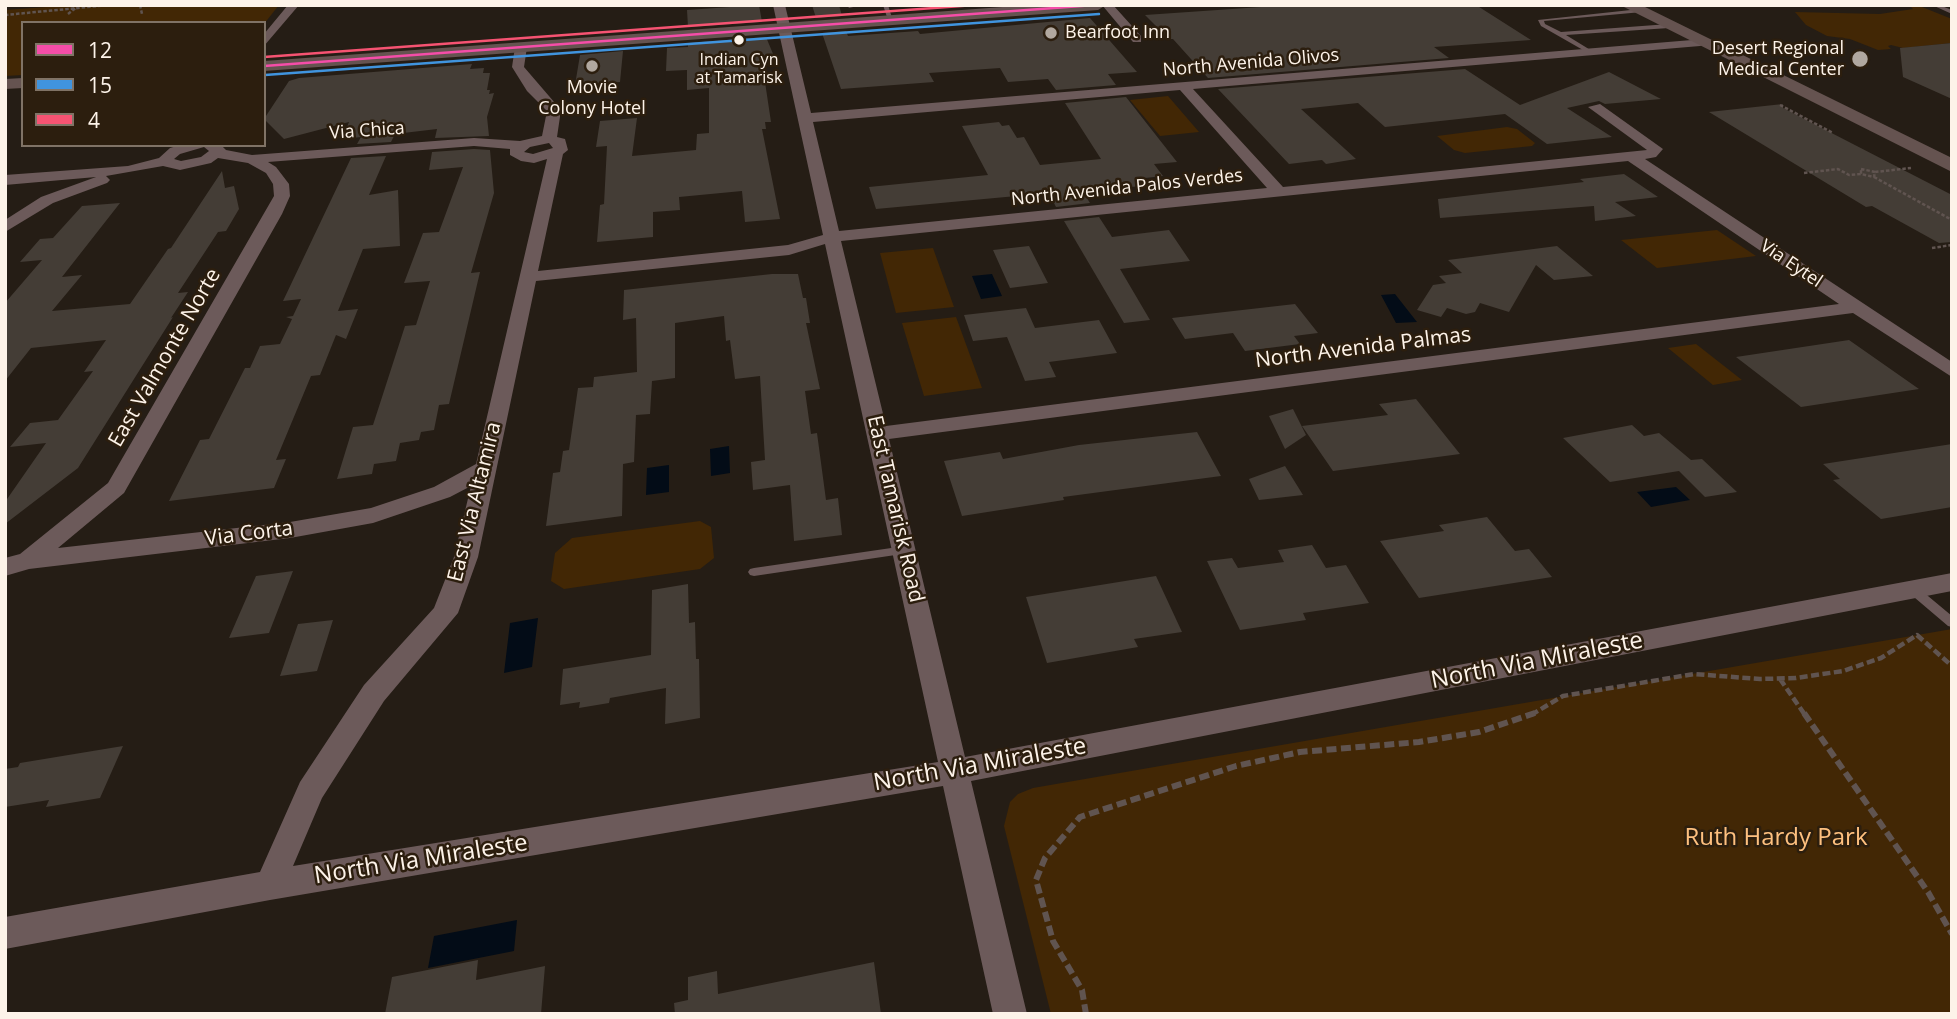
<!DOCTYPE html>
<style>
body{margin:0}
#map{position:relative;width:1957px;height:1019px;overflow:hidden;background:#251d15;font-family:"Open Sans",sans-serif}
canvas{display:block}
.frame{position:absolute;inset:0;border:7px solid #fdf3e9;pointer-events:none}
.legend{position:absolute;left:21px;top:21px;width:245px;height:126px;box-sizing:border-box;background:#2c1e0e;border:2px solid #807366;margin:0;padding:9px 12px;list-style:none;font-size:21px;color:#fdf3e9}
.legend li{display:flex;align-items:center;gap:14px;height:35px}
.legend b{width:35px;border:2px solid #807366}
</style>
<div id="map">
<canvas width="1957" height="1019"></canvas>
<div class="frame"></div>
<ul class="legend">
<li><b style="height:9px;background:#f54da8"></b>12</li>
<li><b style="height:9px;background:#4094de"></b>15</li>
<li><b style="height:9px;background:#f65372"></b>4</li>
</ul>
</div>
<script>
const g = document.querySelector('canvas').getContext('2d');
g.lineJoin = 'round';
function fillPath(path, color) { g.fillStyle = color; g.fill(path, 'evenodd'); }
const toPath = rows => new Path2D(rows.map(r => 'M' + r).join(''));
function stroke(path, color, width, dash) { g.strokeStyle = color; g.lineWidth = width; g.lineCap = dash ? 'butt' : 'round'; g.setLineDash(dash || []); g.stroke(path); }
function label(font, color, halo, rows, align = 'center') {
  g.font = font + ' "Open Sans",sans-serif'; g.lineWidth = 5; g.setLineDash([]); g.textBaseline = 'middle'; g.strokeStyle = halo; g.fillStyle = color; for (const [text, x, y, turn = 0] of rows) {
    g.save(); g.translate(x, y); g.rotate((+turn || 0) * Math.PI / 180); g.textAlign = isNaN(turn) ? turn : align; if (halo) g.strokeText(text, 0, 0); g.fillText(text, 0, 0); g.restore();
  }
}
const green = toPath([
 [75,5,279,5,264,24,23,23,23,75,5,76,5,10],
 [1909,5,1917,5,1952,19,1952,43,1903,48,1891,45,1888,46,1891,49,1878,50,1850,39,1827,36,1806,25,1795,12,1880,14,1913,9],
 [1168,96,1199,132,1160,136,1130,100],
 [1507,127,1517,129,1535,143,1532,146,1465,153,1454,150,1437,136],
 [1717,230,1756,256,1657,268,1621,240],
 [933,248,954,307,896,313,880,253],
 [956,317,982,388,924,396,902,323],
 [1696,344,1742,380,1713,385,1668,348],
 [700,521,711,527,714,558,700,569,564,589,551,581,555,553,572,538],
 [1952,629,1952,1014,1051,1014,1004,826,1010,802,1018,794,1033,788]
]);
const water = toPath([
 [992,274,1002,296,981,299,972,276],
 [1395,294,1417,322,1396,323,1381,295],
 [729,446,730,473,711,476,710,449],
 [669,465,669,492,646,495,647,468],
 [1676,487,1690,500,1651,507,1637,492],
 [538,618,532,667,504,673,510,623],
 [517,920,514,951,428,968,434,936]
]);
const building = toPath([
 [759,5,762,22,688,27,687,10],
 [812,5,839,5,842,16,816,18],
 [1290,5,1476,5,1531,40,1434,47,1449,58,1208,78,1173,39,1169,39,1145,15],
 [1090,18,1137,72,1108,74,1116,85,1056,90,1048,79,1008,82,1000,68,929,73,934,82,841,89,822,33,846,31,848,36,918,31,920,34],
 [766,37,776,61,762,62,771,122,765,122,766,129,762,129,780,219,745,222,742,191,679,197,680,210,653,212,653,237,597,242,600,205,604,204,607,146,596,147,600,121,637,118,632,156,696,150,697,134,709,133,709,88,687,90,687,70,666,71,667,48,688,47,688,43],
 [1952,43,1952,99,1903,77,1900,48],
 [623,51,620,82,575,85,580,55],
 [472,64,470,69,484,68,483,73,490,73,487,90,490,90,489,94,494,93,487,117,489,136,435,138,437,129,395,134,391,142,357,144,361,137,342,139,349,122,284,139,264,119,289,81,299,78],
 [1465,69,1520,105,1609,72,1661,99,1605,104,1599,101,1567,108,1612,137,1547,144,1505,114,1385,127,1358,103,1301,109,1356,159,1326,164,1322,160,1289,164,1218,89],
 [1126,97,1177,162,1154,164,1163,176,1136,179,1141,186,1083,192,1090,203,1056,207,1049,193,876,209,869,187,988,175,962,126,999,122,1002,126,1009,125,1017,138,1024,137,1040,165,1101,159,1065,103],
 [1783,104,1783,108,1952,195,1952,242,1939,243,1872,206,1866,207,1709,112],
 [474,149,490,150,494,193,471,273,480,272,449,404,439,405,434,430,421,432,419,440,400,443,396,461,374,464,372,474,337,479,353,427,373,425,405,326,416,325,430,281,404,283,423,233,439,232,463,167,429,170,432,152],
 [386,156,369,195,398,190,400,246,363,249,338,311,358,309,346,339,336,335,320,375,311,376,276,460,286,459,274,488,169,501,200,440,209,439,245,368,250,368,260,346,280,344,292,319,286,317,293,316,301,299,283,301,351,158],
 [222,171,225,188,234,186,239,209,226,231,218,232,178,293,188,292,171,318,173,317,78,468,5,524,5,502,46,443,10,447,30,423,58,420,93,371,84,372,106,340,31,348,5,381,5,303,42,260,20,262,40,239,53,238,82,206,120,203,62,277,82,275,52,311,130,304,168,249,171,248],
 [1624,174,1658,197,1615,202,1636,216,1595,221,1594,206,1440,218,1438,199,1584,182,1580,179],
 [1099,217,1112,237,1169,230,1190,261,1120,269,1150,320,1124,323,1064,221],
 [1029,246,1048,283,1010,288,993,250],
 [1557,246,1593,276,1554,280,1536,265,1509,312,1480,303,1475,312,1466,314,1447,308,1441,317,1417,310,1433,285,1446,283,1439,276,1462,273,1448,260],
 [772,274,798,274,803,298,806,298,810,323,806,323,820,389,805,391,811,434,817,433,826,500,838,498,842,535,794,541,790,485,753,490,751,462,765,460,760,376,735,379,730,340,726,341,724,316,675,323,675,378,652,381,650,414,636,415,634,462,623,464,622,516,546,526,553,473,560,472,563,451,569,450,578,388,593,387,594,377,637,372,636,318,623,320,624,290],
 [1295,304,1318,333,1294,336,1300,344,1245,351,1233,333,1185,339,1172,318],
 [1026,308,1035,328,1099,320,1117,353,1049,362,1056,377,1025,381,1007,337,973,341,964,315],
 [1849,340,1919,389,1801,407,1736,357],
 [1416,399,1460,454,1333,471,1302,426,1388,415,1379,404],
 [1293,409,1306,435,1285,449,1269,416],
 [1632,425,1644,436,1659,433,1691,460,1702,459,1737,492,1705,497,1679,471,1610,482,1563,438],
 [1197,432,1221,476,1063,497,1064,500,962,516,944,461,1000,452,1003,459,1079,445],
 [1952,444,1952,507,1881,519,1833,480,1840,479,1823,464],
 [1285,466,1303,495,1259,500,1249,479],
 [1487,517,1515,551,1529,549,1552,577,1419,598,1380,541,1444,531,1439,525],
 [1312,545,1326,568,1346,565,1369,603,1303,613,1306,620,1240,630,1207,561,1232,558,1238,568,1284,562,1278,550],
 [293,571,269,633,229,638,256,576],
 [1156,576,1182,632,1134,639,1138,647,1047,663,1026,597],
 [688,584,689,623,695,622,696,659,699,659,700,718,665,724,666,688,610,698,609,703,579,708,580,702,560,705,563,669,651,655,652,590],
 [333,620,317,671,280,676,298,624],
 [123,746,100,798,46,807,49,800,5,807,5,769,18,767,20,763],
 [478,960,476,980,545,966,541,1014,385,1014,392,977],
 [874,962,881,1014,675,1014,674,1003,688,1000,688,977,717,971,718,994]
]);
const pathFar2 = toPath([
 [140,5,142,14],
 [68,14,77,7],
 [5,15,109,5],
 [1780,105,1833,133],
 [1861,169,1875,172,1874,177,1861,174,1861,169],
 [1875,172,1911,168],
 [1804,173,1838,169,1849,175,1861,174],
 [1874,177,1952,220],
 [1932,248,1952,245]
]);
const pathFar1 = toPath([
 [1780,679,1805,715],
 [1531,715,1563,696,1694,674,1760,679,1796,678,1843,671,1881,658,1917,635,1952,666]
]);
const path = toPath([
 [1804,713,1928,892,1952,934],
 [1086,1014,1082,990,1053,941,1036,880,1045,858,1080,817,1236,766,1300,752,1419,742,1479,732,1535,713]
]);
const lane = toPath([
 [847,5,862,5,849,8,847,5],
 [883,5,888,5,893,21,888,20,883,5],
 [1932,5,1939,5,1952,10,1952,14,1932,5],
 [1640,9,1642,12,1544,21,1545,24,1561,32,1669,24,1672,26,1669,28,1566,35,1592,51,1592,53,1590,54,1541,26,1538,20,1640,9],
 [905,546,910,550,909,553,754,576,750,575,748,572,750,569,754,568,905,546],
 [1912,585,1916,586,1952,616,1952,627,1948,626,1908,592,1906,589,1908,586,1912,585]
]);
const street = toPath([
 [288,5,299,5,264,46,264,34,288,5],
 [773,5,785,5,811,113,1704,39,1704,45,1700,46,1193,89,1283,187,1647,150,1588,107,1600,104,1663,149,1656,157,1645,159,1952,362,1952,377,1853,313,889,439,965,757,1952,573,1952,591,971,781,1027,1014,993,1014,943,786,270,900,5,949,5,917,260,872,300,782,364,685,434,608,454,557,471,486,450,497,373,523,290,538,29,569,5,576,5,558,20,554,108,483,274,196,273,184,266,173,248,163,218,158,211,163,180,170,163,166,106,176,110,180,107,183,53,203,5,232,5,220,41,197,96,177,5,185,5,175,128,166,159,158,170,148,180,145,221,145,226,150,252,155,474,138,520,141,542,136,547,111,527,91,512,67,515,47,521,43,527,47,524,67,561,110,557,137,565,139,568,150,563,154,538,271,788,245,823,235,773,5],
 [1180,90,1267,188,839,231,813,122,1180,90],
 [549,143,553,148,533,154,524,152,530,147,549,143],
 [474,146,510,149,510,155,521,161,534,163,547,159,476,464,434,487,371,508,290,522,58,548,124,493,282,214,290,196,289,184,276,167,268,162,474,146],
 [204,147,209,151,201,157,181,161,174,159,180,154,204,147],
 [1628,161,1839,304,886,426,841,241,1628,161],
 [825,244,938,762,293,866,322,798,384,701,458,613,478,557,536,281,789,255,825,244],
 [1102,5,1113,5,1141,36,1141,42,1133,42,1102,5]
]);
const secondary = toPath([
 [1030,5,1106,5,1098,10,264,71,264,61,1030,5],
 [1620,5,1641,5,1952,158,1952,172,1620,5],
 [23,78,23,88,5,89,5,79,23,78]
]);
const bus1 = toPath([
 [264,66,1095,5]
]);
const bus2 = toPath([
 [265,75,1099,14]
]);
const bus3 = toPath([
 [264,57,975,5]
]);
const markers = [
 [1051,33,7,"#b1a89f"],
 [739,40,6,"#fdf3e9"],
 [1860,59,9,"#b1a89f"],
 [592,66,7,"#b1a89f"]
];
const farBusnames = [
 ["Indian Cyn",739,60],
 ["at Tamarisk",739,78]
];
const farPoinames = [
 ["Bearfoot Inn",1065,33],
 ["Desert Regional",1844,49,"right"],
 ["Medical Center",1844,70,"right"],
 ["Movie",592,88,"center"],
 ["Colony Hotel",592,109,"center"]
];
const farStreetnames = [
 ["North Avenida Olivos",1251,63,-5],
 ["Via Chica",367,131,-4],
 ["North Avenida Palos Verdes",1127,188,-6],
 ["Via Eytel",1791,264,34]
];
const streetNames = [
 ["North Avenida Palmas",1363,348,-7],
 ["East Valmonte Norte",165,358,-60],
 ["East Via Altamira",475,502,-76],
 ["East Tamarisk Road",895,509,77],
 ["Via Corta",249,534,-7]
];
const nearStreetnames = [
 ["North Via Miraleste",1537,661,-11],
 ["North Via Miraleste",980,765,-10],
 ["North Via Miraleste",421,860,-9]
];
const nearParknames = [
 ["Ruth Hardy Park",1776,838]
];
fillPath(green, '#422705');
fillPath(water, '#030c17');
fillPath(building, '#443d36');
stroke(pathFar2, '#605450', 2.5, [3.5, 2]);
stroke(pathFar1, '#605450', 4.5, [8, 3.5]);
stroke(path, '#605450', 6, [10, 4.5]);
fillPath(lane, '#6c5a5a');
fillPath(street, '#6c5a5a');
fillPath(secondary, '#655350');
stroke(bus1, '#f54da8', 2.5);
stroke(bus2, '#4094de', 2.5);
stroke(bus3, '#f65372', 2.5);
for (const [x, y, r, color] of markers) { const dot = new Path2D(); dot.arc(x, y, r, 0, 2 * Math.PI); g.fillStyle = color; g.fill(dot); stroke(dot, '#2c1e0e', 2.5); }
label('16px', '#fdf3e9', '#2c1e0e', farBusnames);
label('18px', '#fdf3e9', '#2c1e0e', farPoinames, 'left');
label('18px', '#fdf3e9', '#2c1e0e', farStreetnames);
label('21px', '#fdf3e9', '#2c1e0e', streetNames);
label('24px', '#fdf3e9', '#2c1e0e', nearStreetnames);
label('24px', '#fec07f', '#2c1e0e', nearParknames);
</script>
